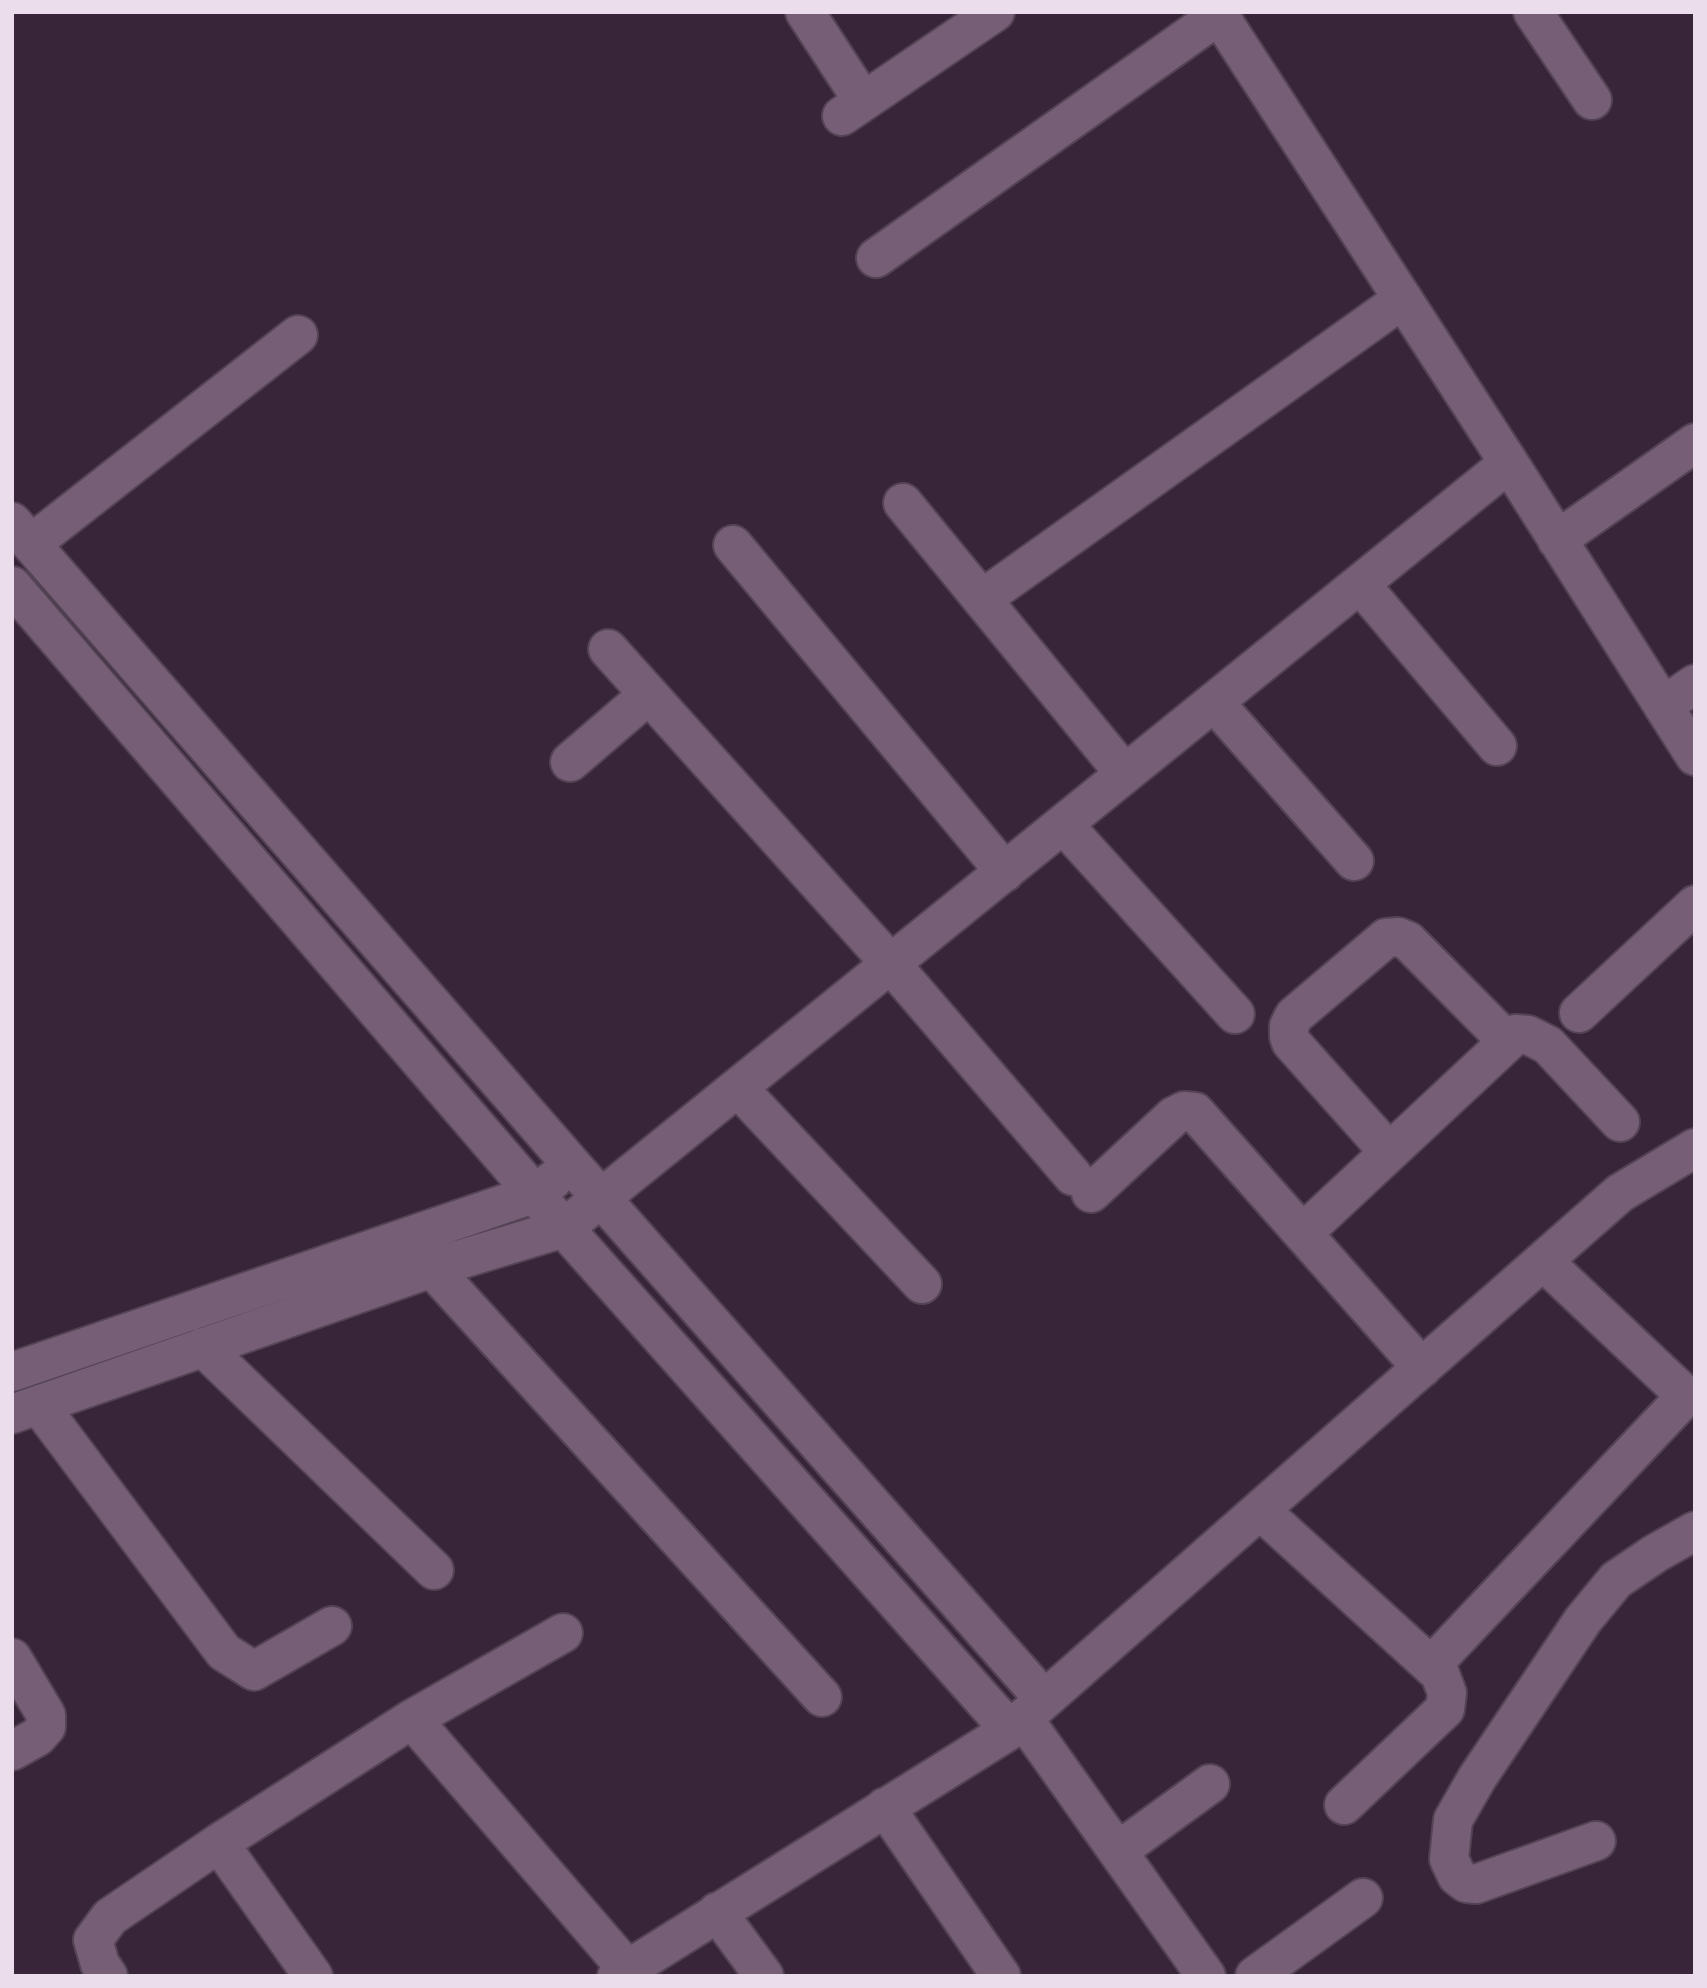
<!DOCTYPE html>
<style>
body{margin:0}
#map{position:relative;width:1707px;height:1988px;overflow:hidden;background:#392539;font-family:Figtree,sans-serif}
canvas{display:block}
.frame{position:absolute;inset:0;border:14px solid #ebddeb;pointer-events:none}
</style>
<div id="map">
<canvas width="1707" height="1988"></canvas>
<div class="frame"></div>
</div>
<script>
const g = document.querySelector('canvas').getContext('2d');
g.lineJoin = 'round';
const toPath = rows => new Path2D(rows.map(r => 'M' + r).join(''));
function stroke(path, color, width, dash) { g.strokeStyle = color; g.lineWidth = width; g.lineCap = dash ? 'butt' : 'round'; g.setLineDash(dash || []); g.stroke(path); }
const minor = toPath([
 [805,12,863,101],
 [1217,12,1509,463,1695,756],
 [1533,12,1592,100],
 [842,116,995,12],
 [876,258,1219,15],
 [903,503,1125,774],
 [12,522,572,1165,1044,1699],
 [1557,540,1695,443],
 [31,544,298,335],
 [733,545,1005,872],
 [1360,584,1497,746],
 [12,586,564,1228,1010,1730],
 [982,599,1403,299],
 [608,649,891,964,1073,1176],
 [1214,702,1354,861],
 [1663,706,1695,684],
 [570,762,648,695],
 [1063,824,1235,1014],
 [1579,1013,1695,905],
 [738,1088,922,1284],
 [1389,1152,1291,1042,1289,1036,1289,1026,1294,1016,1386,938,1398,937,1408,941,1507,1041],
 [1091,1193,1174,1116,1184,1111,1195,1112,1422,1368],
 [1303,1233,1516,1034,1528,1035,1548,1045,1620,1122],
 [432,1268,822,1697],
 [203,1347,434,1570],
 [12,1372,536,1193,553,1180],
 [39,1405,224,1652,254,1671,332,1626],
 [12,1414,432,1268,564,1228,1509,463],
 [1260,1510,1440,1674,1447,1693,1445,1709,1344,1805],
 [563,1633,412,1719,627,1969],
 [12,1658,46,1715,46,1727,37,1737,12,1751],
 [1431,1666,1686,1396,1543,1261],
 [1023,1718,1206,1976],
 [885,1807,1001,1976],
 [1596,1841,1476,1884,1466,1883,1457,1876,1449,1859,1453,1820,1477,1778,1583,1620,1616,1580,1656,1553,1695,1531],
 [219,1843,313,1976],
 [1118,1851,1210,1784],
 [717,1912,764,1976],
 [108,1976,100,1964,93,1940,110,1917,219,1843,412,1719],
 [617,1976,1010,1730,1620,1193,1695,1148],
 [1255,1976,1363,1898]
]);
stroke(minor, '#544355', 42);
stroke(minor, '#765f76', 38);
</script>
